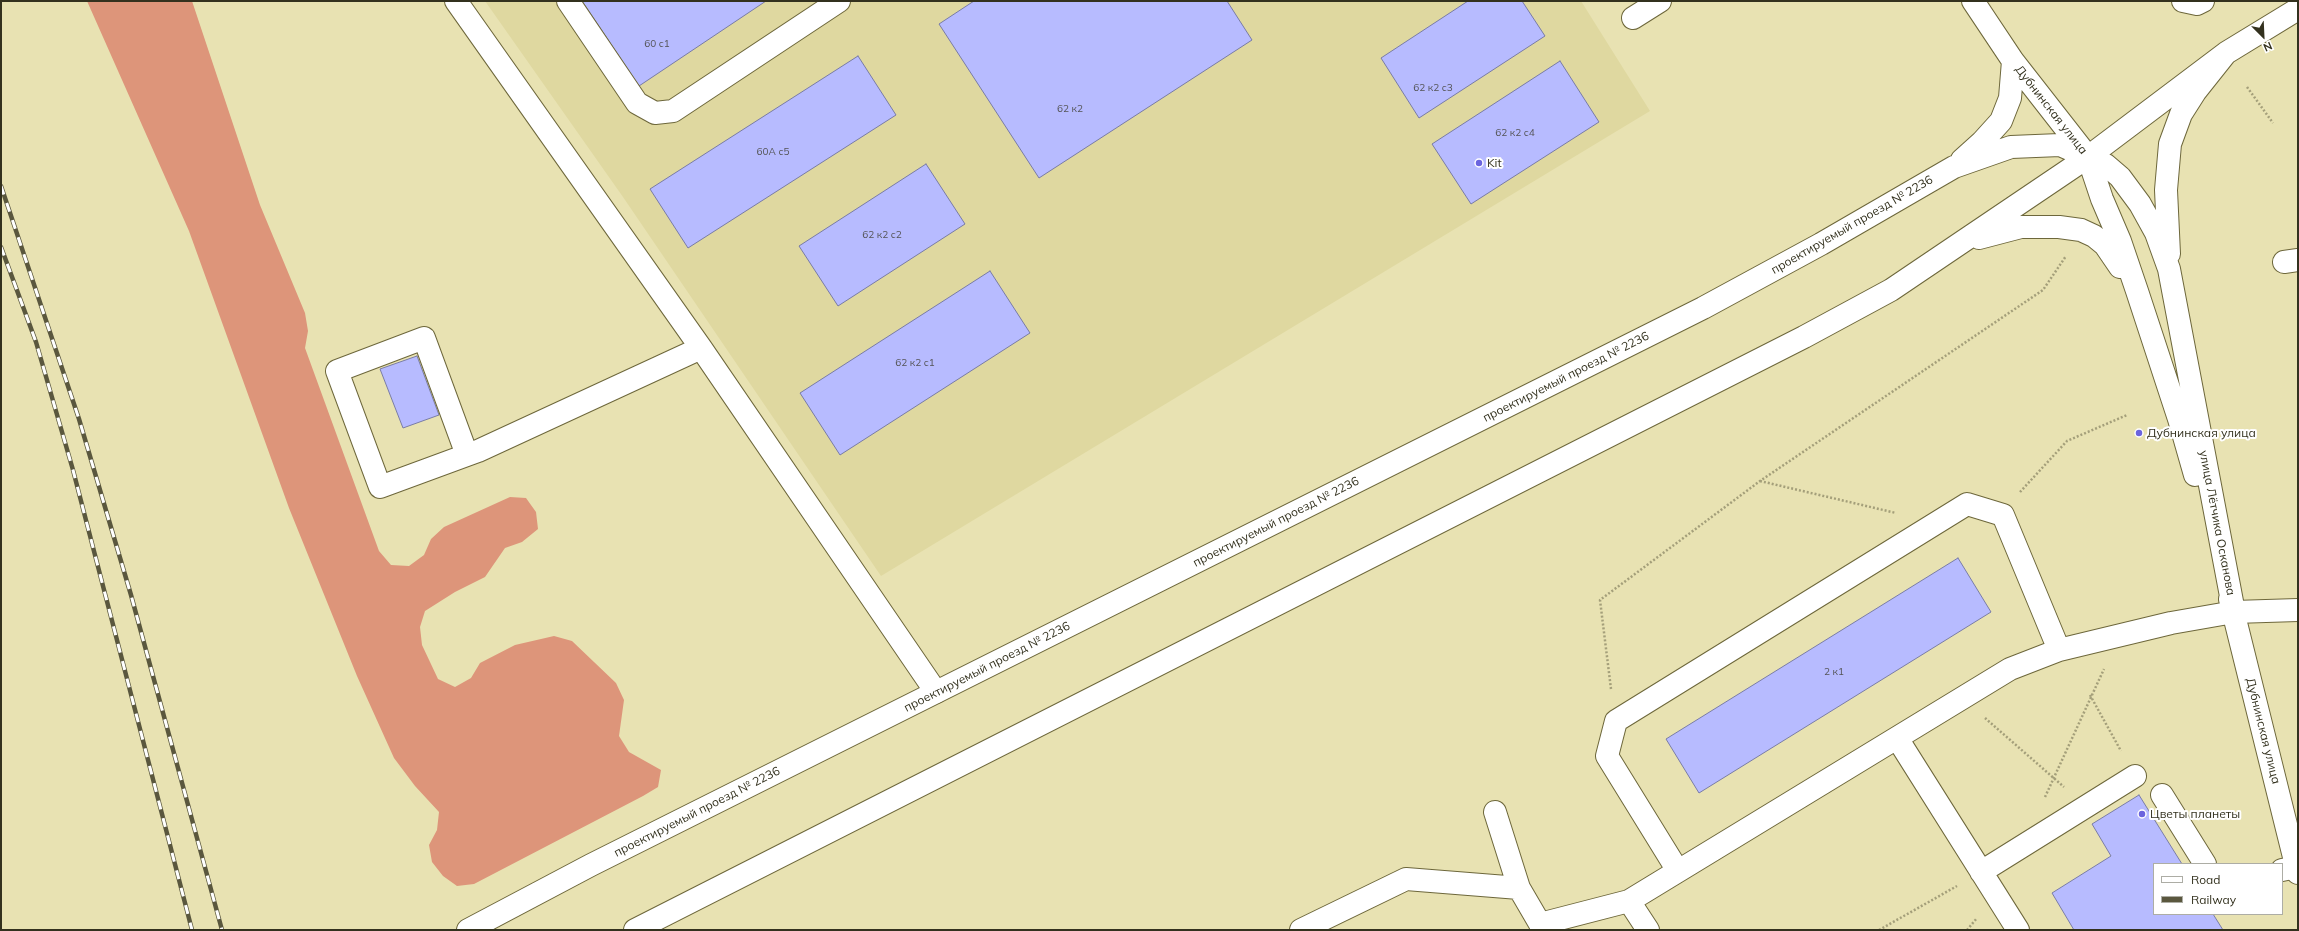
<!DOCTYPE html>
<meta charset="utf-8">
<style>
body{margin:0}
#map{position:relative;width:2299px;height:931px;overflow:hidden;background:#e8e2b2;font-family:Mulish,sans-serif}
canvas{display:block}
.frame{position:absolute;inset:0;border:2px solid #33311e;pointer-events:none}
.legend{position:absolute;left:2153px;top:863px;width:130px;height:52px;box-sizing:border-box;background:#fff;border:1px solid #adada5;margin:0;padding:5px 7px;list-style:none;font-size:12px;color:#33311e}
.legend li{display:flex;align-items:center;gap:8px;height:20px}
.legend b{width:20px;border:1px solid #adada5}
.north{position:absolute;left:2243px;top:16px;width:40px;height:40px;-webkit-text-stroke:3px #fff;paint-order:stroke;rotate:156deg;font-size:11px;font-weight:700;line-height:16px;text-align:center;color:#33311e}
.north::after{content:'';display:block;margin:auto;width:14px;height:18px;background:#33311e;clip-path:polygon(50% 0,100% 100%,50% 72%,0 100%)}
</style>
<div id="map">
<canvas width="2299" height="931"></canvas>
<div class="frame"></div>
<ul class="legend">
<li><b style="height:5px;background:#fff"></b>Road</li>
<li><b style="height:5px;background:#5a573e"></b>Railway</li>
</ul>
<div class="north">N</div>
</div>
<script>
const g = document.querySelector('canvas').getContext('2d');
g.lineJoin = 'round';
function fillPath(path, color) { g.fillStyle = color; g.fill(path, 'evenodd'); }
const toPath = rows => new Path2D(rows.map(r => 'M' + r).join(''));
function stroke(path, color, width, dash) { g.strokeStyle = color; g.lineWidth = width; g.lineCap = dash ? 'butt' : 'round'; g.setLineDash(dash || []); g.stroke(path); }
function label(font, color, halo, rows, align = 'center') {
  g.font = font + ' Mulish,sans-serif'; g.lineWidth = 4; g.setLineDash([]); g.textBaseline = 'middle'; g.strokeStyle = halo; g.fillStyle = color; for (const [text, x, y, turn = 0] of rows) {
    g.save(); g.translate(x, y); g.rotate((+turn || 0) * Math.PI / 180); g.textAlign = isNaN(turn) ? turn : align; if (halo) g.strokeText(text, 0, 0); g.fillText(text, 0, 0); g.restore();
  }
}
const built = toPath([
 [485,1,1581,1,1650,111,881,576,623,197]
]);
const forest = toPath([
 [87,1,192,1,260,205,305,313,308,331,305,348,379,551,391,565,409,566,424,555,431,539,444,527,510,497,526,498,536,512,538,529,522,542,505,548,485,577,455,592,425,611,420,627,422,645,438,679,455,687,471,678,480,663,515,645,554,636,572,641,616,683,624,700,619,736,629,752,661,770,658,787,643,796,474,884,457,886,443,876,432,862,429,845,437,830,439,812,415,786,394,758,357,676,289,508,189,231]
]);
const building = toPath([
 [582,1,766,1,639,86,582,1],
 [974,1,1227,1,1252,40,1039,178,939,24,974,1],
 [1468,1,1522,1,1545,36,1419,118,1381,58,1468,1],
 [858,56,896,115,688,248,650,189,858,56],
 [1560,61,1599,122,1471,204,1432,144,1560,61],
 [926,164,965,224,838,306,799,246,926,164],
 [990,271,1030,333,840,455,800,393,990,271],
 [417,356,439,415,403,428,380,369,417,356],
 [1958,558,1991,612,1699,793,1666,739,1958,558],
 [2139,795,2182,864,2154,864,2154,914,2213,914,2223,930,2074,930,2052,893,2111,856,2092,824,2139,795]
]);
const path = toPath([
 [2247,87,2273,123],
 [1760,481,1896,513],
 [2020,492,2067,441,2127,415],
 [1611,689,1600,600,1760,481,2043,290,2066,256],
 [2090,695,2121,751],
 [1985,718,2064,787],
 [2045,797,2104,669],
 [1879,930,1957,886],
 [1967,930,1977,918]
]);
const minor = toPath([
 [456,1,701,348,936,692],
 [568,1,637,103,655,113,673,111,839,1],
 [2183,1,2197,4,2203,1],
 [1633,18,1660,1],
 [2284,262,2298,260],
 [467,455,424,338,337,371,380,487,467,455,478,451,701,348],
 [1897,738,2018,930],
 [2162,795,2205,864],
 [1495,812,1519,888,1540,924,1629,901,2010,669,2059,650,2171,623,2234,612,2298,610],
 [2282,870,2297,867],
 [1678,871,1607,756,1616,721,1967,504,2003,515,2059,650],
 [1981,872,2135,776],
 [1629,901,1648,930],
 [1301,930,1406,879,1519,888]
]);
const major = toPath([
 [1973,1,2013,61,2088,157,2102,199,2120,241,2137,291,2179,419,2195,475],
 [1962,160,1982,142,2001,121,2010,98,2013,61],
 [1979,238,2021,227,2059,227,2081,230,2094,236,2105,245,2120,267],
 [2169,254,2166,190,2170,144,2181,114,2195,92,2226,53,2298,9],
 [2230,599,2298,873],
 [468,930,591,865,1703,308,1821,244,1954,167,2011,147,2060,145,2106,165,2120,177,2140,204,2156,233,2169,269,2234,612],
 [635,930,1804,337,1891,290,2088,157,2226,53]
]);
const rail = toPath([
 [1,186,79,419,131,595,222,930],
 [1,247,36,342,73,470,192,930]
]);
const markers = [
 [1479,163,4,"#6b64de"],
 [2139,433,4,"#6b64de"],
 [2142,814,4,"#6b64de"]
];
const numberNames = [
 ["60 с1",657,44],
 ["62 к2 с3",1433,88],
 ["62 к2",1070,109],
 ["62 к2 с4",1515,133],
 ["60А с5",773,152],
 ["62 к2 с2",882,235],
 ["62 к2 с1",915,363],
 ["2 к1",1834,672]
];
const streetNames = [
 ["Дубнинская улица",2051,110,52],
 ["проектируемый проезд № 2236",1852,225,-30],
 ["проектируемый проезд № 2236",1566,377,-27],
 ["проектируемый проезд № 2236",1276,522,-27],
 ["улица Лётчика Осканова",2217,523,79],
 ["проектируемый проезд № 2236",987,667,-27],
 ["Дубнинская улица",2263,731,76],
 ["проектируемый проезд № 2236",697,812,-27]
];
const poiNames = [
 ["Kit",1487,163],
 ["Дубнинская улица",2147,433],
 ["Цветы планеты",2150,814]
];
fillPath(built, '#dfd8a0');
fillPath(forest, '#dd957a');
fillPath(building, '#b7bbff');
stroke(building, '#797ca5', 1);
stroke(minor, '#6d673b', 24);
stroke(major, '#6d673b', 24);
stroke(path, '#a49f7a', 2.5, [2, 2]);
stroke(minor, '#fff', 22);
stroke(major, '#fff', 22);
stroke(rail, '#5a573e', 4.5);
stroke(rail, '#fff', 3, [9]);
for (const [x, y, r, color] of markers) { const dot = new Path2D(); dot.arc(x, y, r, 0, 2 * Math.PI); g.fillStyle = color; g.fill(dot); stroke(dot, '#fff', 1.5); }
label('10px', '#545456', null, numberNames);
label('12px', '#33311e', '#fff', streetNames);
label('12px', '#33311e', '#fff', poiNames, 'left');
</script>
